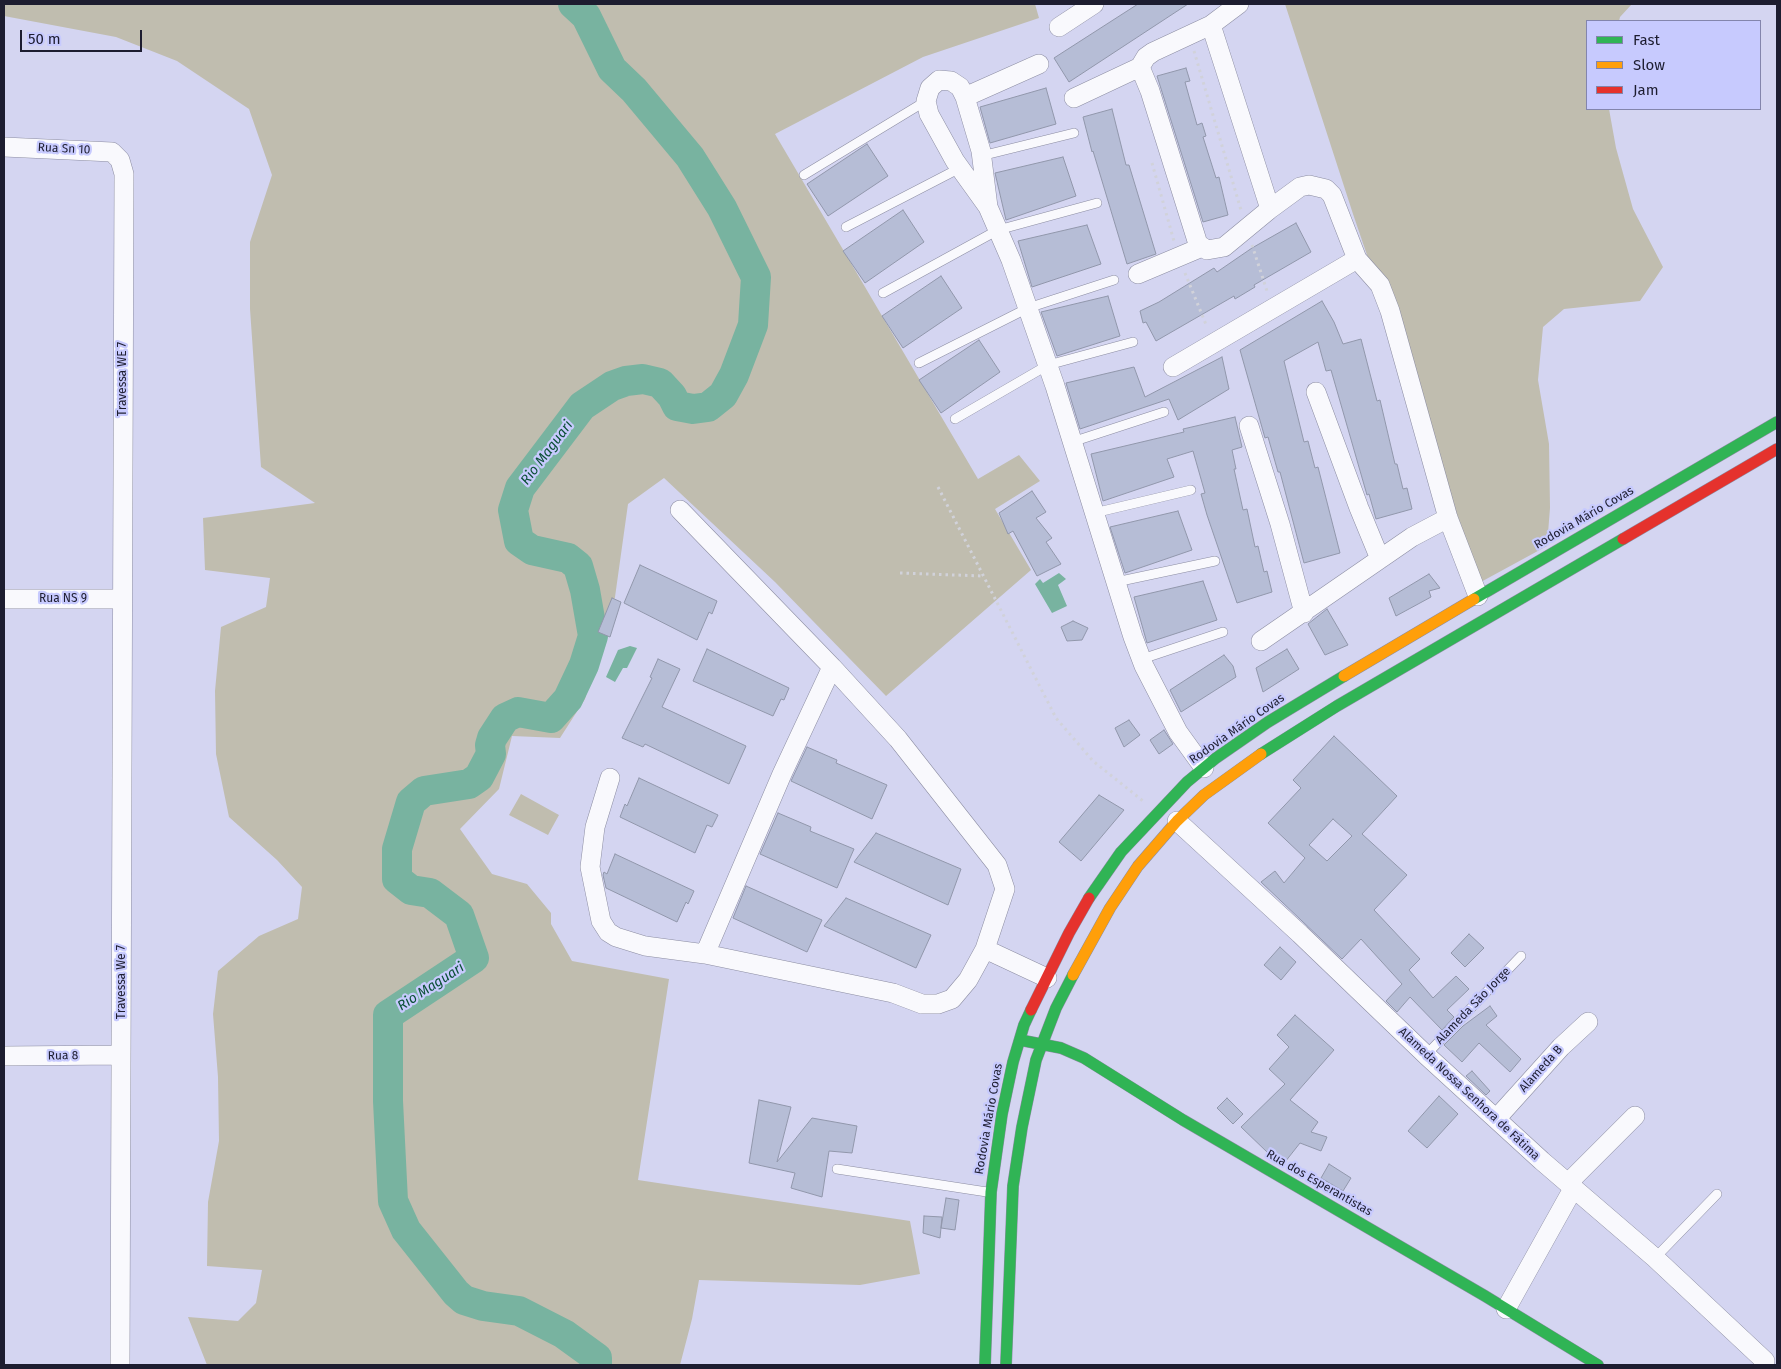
<!DOCTYPE html>
<meta charset="utf-8">
<style>
body{margin:0}
#map{position:relative;width:1781px;height:1369px;overflow:hidden;background:#d4d5f1;font-family:"Fira Sans",sans-serif}
canvas{display:block}
.frame{position:absolute;inset:0;border:5px solid #1d1d30;pointer-events:none}
.legend{position:absolute;left:1586px;top:20px;width:175px;height:90px;box-sizing:border-box;background:#c7cafe;border:1px solid #8385ac;margin:0;padding:6px 9px;list-style:none;font-size:15px;color:#1d1d30}
.legend li{display:flex;align-items:center;gap:10px;height:25px}
.legend b{width:25px;border:1px solid #8385ac}
.scale{position:absolute;left:20px;top:30px;width:122px;height:22px;box-sizing:border-box;border:2px solid #1d1d30;border-top:0;padding-left:6px;font-size:15px;line-height:18px;white-space:nowrap;color:#1d1d30;-webkit-text-stroke:4px #c7cafe;paint-order:stroke}
</style>
<div id="map">
<canvas width="1781" height="1369"></canvas>
<div class="frame"></div>
<ul class="legend">
<li><b style="height:6px;background:#30b455"></b>Fast</li>
<li><b style="height:6px;background:#ff9f0a"></b>Slow</li>
<li><b style="height:6px;background:#e5322d"></b>Jam</li>
</ul>
<div class="scale">50 m</div>
</div>
<script>
const g = document.querySelector('canvas').getContext('2d');
g.lineJoin = 'round';
function fillPath(path, color) { g.fillStyle = color; g.fill(path, 'evenodd'); }
const toPath = rows => new Path2D(rows.map(r => 'M' + r).join(''));
function stroke(path, color, width, dash) { g.strokeStyle = color; g.lineWidth = width; g.lineCap = dash ? 'butt' : 'round'; g.setLineDash(dash || []); g.stroke(path); }
function label(font, color, halo, rows, align = 'center') {
  g.font = font + ' "Fira Sans",sans-serif'; g.lineWidth = 4.5; g.setLineDash([]); g.textBaseline = 'middle'; g.strokeStyle = halo; g.fillStyle = color; for (const [text, x, y, turn = 0] of rows) {
    g.save(); g.translate(x, y); g.rotate((+turn || 0) * Math.PI / 180); g.textAlign = isNaN(turn) ? turn : align; if (halo) g.strokeText(text, 0, 0); g.fillText(text, 0, 0); g.restore();
  }
}
const green = toPath([
 [4,4,1035,4,1039,18,923,57,775,134,978,479,1019,455,1040,481,995,509,1031,570,886,696,775,582,664,478,628,504,615,597,585,699,560,738,512,736,499,789,460,829,492,874,527,884,551,913,551,924,572,961,669,979,638,1180,910,1221,920,1274,860,1285,699,1280,692,1319,680,1365,207,1365,188,1317,238,1321,256,1303,262,1270,207,1266,208,1202,219,1141,218,1077,213,1014,218,971,259,936,298,919,302,887,277,860,229,817,216,754,215,691,221,627,266,607,270,578,205,570,203,518,315,503,261,467,250,309,250,242,272,175,249,109,177,61,116,37,4,16],
 [1285,4,1632,4,1620,17,1619,21,1587,21,1587,109,1609,109,1616,148,1633,209,1663,267,1640,301,1564,309,1543,327,1538,380,1549,444,1550,508,1547,546,1479,583,1353,214],
 [521,794,559,815,548,835,509,815]
]);
const water = toPath([
 [1059,573,1066,579,1058,585,1067,606,1052,613,1035,584,1040,579,1043,583],
 [630,646,637,648,627,668,623,668,615,682,606,677,618,650]
]);
const stream = toPath([
 [586,16,589,4]
]);
const river = toPath([
 [573,4,586,16,612,69,634,90,690,157,722,208,756,277,753,325,734,375,723,395,708,407,693,409,677,406,672,396,660,383,643,379,626,381,612,386,582,406,520,488,513,510,519,541,532,550,568,558,578,566,585,590,593,636,584,665,568,699,551,718,518,712,505,718,492,738,490,745,491,754,479,777,469,784,424,791,411,802,397,849,397,879,411,890,430,893,459,915,474,958,388,1015,388,1101,393,1201,406,1230,456,1293,464,1300,483,1306,519,1311,564,1334,597,1358,597,1365]
]);
const building = toPath([
 [1138,4,1188,4,1069,82,1054,58,1138,4],
 [1186,68,1190,81,1185,82,1197,125,1202,123,1206,136,1203,137,1216,178,1219,177,1228,215,1203,222,1157,76,1186,68],
 [1046,88,1056,124,990,143,980,107,1046,88],
 [1112,109,1126,165,1129,165,1156,254,1127,264,1093,151,1092,152,1083,117,1112,109],
 [867,144,888,176,828,216,807,184,867,144],
 [1063,157,1076,196,1006,220,995,173,1063,157],
 [903,210,924,242,865,283,843,251,903,210],
 [1296,223,1311,252,1254,285,1255,287,1235,299,1234,296,1156,341,1146,322,1143,323,1140,311,1159,302,1214,268,1217,272,1252,248,1296,223],
 [1087,225,1101,264,1032,287,1018,241,1087,225],
 [941,276,962,308,903,348,882,316,941,276],
 [1108,296,1120,336,1057,356,1041,312,1108,296],
 [1322,301,1334,322,1343,344,1361,339,1377,401,1380,400,1395,464,1397,464,1403,489,1407,488,1412,509,1376,519,1369,494,1367,495,1331,370,1326,371,1318,342,1284,361,1304,442,1308,441,1315,468,1318,467,1340,553,1304,563,1280,472,1278,472,1268,437,1265,438,1240,350,1322,301],
 [979,340,1000,372,941,413,919,380,979,340],
 [1222,357,1229,389,1178,420,1169,399,1080,429,1066,383,1134,367,1145,397,1222,357],
 [1235,417,1242,447,1232,450,1236,469,1234,469,1243,510,1247,509,1255,547,1258,546,1264,572,1267,571,1272,592,1237,603,1207,515,1201,494,1205,493,1193,451,1167,459,1174,477,1103,501,1091,454,1184,432,1183,429,1235,417],
 [1032,491,1046,512,1036,518,1052,538,1046,542,1061,564,1037,576,1013,531,1008,534,999,513,1032,491],
 [1178,511,1192,550,1125,573,1110,527,1178,511],
 [640,565,717,601,712,614,709,612,697,640,624,603,640,565],
 [1429,574,1440,588,1429,591,1431,597,1396,616,1389,598,1429,574],
 [1203,581,1217,620,1147,643,1134,597,1203,581],
 [612,598,621,602,610,637,598,632,612,598],
 [1327,609,1348,645,1325,655,1308,624,1327,609],
 [1073,621,1088,628,1082,640,1067,641,1061,627,1073,621],
 [707,649,789,688,784,700,781,699,773,716,693,681,707,649],
 [1287,649,1299,669,1263,692,1256,668,1287,649],
 [1224,655,1233,666,1236,677,1181,712,1170,690,1224,655],
 [658,659,680,669,662,707,746,746,729,784,645,744,643,747,622,738,652,678,650,677,658,659],
 [1129,720,1140,735,1124,747,1115,728,1129,720],
 [1164,730,1173,744,1159,754,1150,740,1164,730],
 [1334,736,1397,796,1362,834,1407,875,1374,910,1420,959,1409,970,1433,998,1456,976,1469,989,1447,1010,1454,1017,1442,1030,1410,997,1397,1012,1386,1001,1402,984,1361,939,1342,959,1261,882,1275,871,1284,883,1305,858,1268,823,1301,788,1293,780,1334,736],
 [1333,819,1352,836,1327,861,1309,845,1333,819],
 [807,747,837,760,836,763,887,785,872,819,791,781,807,747],
 [639,778,718,815,712,827,707,825,695,853,620,817,625,804,627,806,639,778],
 [1099,795,1124,810,1081,861,1059,842,1099,795],
 [778,813,811,827,810,831,854,849,837,888,760,854,778,813],
 [876,833,961,869,948,905,854,862,876,833],
 [615,854,694,891,688,904,686,902,677,922,606,888,603,875,604,872,607,874,615,854],
 [746,886,822,920,807,952,733,918,746,886],
 [846,898,931,935,916,968,824,926,846,898],
 [1469,934,1484,948,1465,967,1451,953,1469,934],
 [1280,947,1296,962,1281,980,1264,965,1280,947],
 [1490,1006,1497,1016,1486,1025,1521,1059,1510,1072,1479,1043,1462,1062,1444,1045,1463,1026,1490,1006],
 [1295,1015,1334,1050,1290,1100,1318,1122,1311,1132,1327,1137,1321,1151,1300,1143,1285,1162,1267,1152,1241,1127,1285,1084,1269,1069,1289,1047,1277,1035,1295,1015],
 [1472,1071,1490,1091,1486,1095,1466,1076,1472,1071],
 [1439,1096,1458,1114,1427,1148,1408,1131,1439,1096],
 [1227,1098,1243,1114,1233,1124,1217,1108,1227,1098],
 [759,1100,791,1107,777,1162,812,1118,857,1126,852,1153,829,1151,822,1197,791,1188,795,1173,749,1163,759,1100],
 [1329,1164,1351,1178,1343,1191,1321,1178,1329,1164],
 [946,1198,959,1200,955,1230,941,1228,946,1198],
 [924,1216,942,1217,940,1238,923,1233,924,1216]
]);
const path = toPath([
 [1194,51,1241,210],
 [1152,163,1174,241],
 [1252,245,1268,294],
 [1185,273,1207,327],
 [938,487,1056,718,1093,761,1143,801],
 [900,573,983,576]
]);
const lane = toPath([
 [981,156,1074,133],
 [804,175,926,101],
 [846,227,960,168],
 [883,293,998,230,1097,203],
 [919,363,1028,308,1114,280],
 [955,419,1048,365,1133,342],
 [1072,442,1164,412],
 [1094,513,1191,490],
 [1116,582,1215,561],
 [1142,659,1223,632],
 [1426,1055,1521,956],
 [837,1169,987,1192],
 [1655,1258,1717,1194]
]);
const street = toPath([
 [1211,25,1270,209],
 [1059,27,1094,4],
 [965,97,1039,64],
 [1074,98,1140,67],
 [4,147,112,152,120,160,124,174,120,1365],
 [988,207,981,151,965,97,960,87,951,81,939,80,930,88,926,101,929,114,955,161,988,207,1011,260,1055,386,1133,637,1144,666,1178,732,1204,768],
 [1357,259,1380,285,1390,311,1448,518,1478,596],
 [1138,274,1202,247],
 [1173,367,1357,259,1332,195,1326,189,1309,185,1300,187,1270,209,1224,247,1207,250,1198,244,1150,91,1140,67,1146,57,1153,52,1211,25,1239,4],
 [1316,392,1359,508,1380,559],
 [1249,426,1280,524,1304,613],
 [680,510,832,667,898,739,997,865,1005,889,985,949],
 [4,599,121,599],
 [1261,641,1412,537,1448,518],
 [610,778,595,827,590,867,601,921,608,932,616,937,645,946,705,954,893,993,922,1004,938,1004,952,999,968,980,985,949,1047,978],
 [1177,821,1300,934,1426,1055,1542,1161,1655,1258,1765,1361],
 [705,954,782,774,832,667],
 [4,1056,121,1055],
 [1496,1119,1561,1047,1588,1022],
 [1568,1183,1635,1116],
 [1506,1309,1574,1187]
]);
const fast = toPath([
 [1474,599,1777,422],
 [1261,754,1337,706,1623,539],
 [1089,898,1121,852,1187,782,1216,758,1268,722,1344,676],
 [1020,1040,1061,1048,1084,1058,1183,1120,1485,1296,1598,1365],
 [985,1365,991,1192,1002,1114,1013,1062,1024,1025,1031,1010],
 [1006,1365,1013,1186,1022,1127,1036,1060,1056,1008,1073,975]
]);
const slow = toPath([
 [1344,676,1474,599],
 [1073,975,1110,908,1138,866,1177,821,1204,795,1261,754]
]);
const jam = toPath([
 [1623,539,1777,449],
 [1031,1010,1069,933,1089,898]
]);
const streetNames = [
 ["Rua Sn 10",64,149,3],
 ["Travessa WE 7",123,379,-90],
 ["Rodovia Mário Covas",1584,518,-30],
 ["Rua NS 9",63,599],
 ["Rodovia Mário Covas",1237,729,-35],
 ["Travessa We 7",122,982,-90],
 ["Alameda São Jorge",1473,1006,-46],
 ["Rua 8",63,1056,-1],
 ["Alameda B",1541,1069,-48],
 ["Alameda Nossa Senhora de Fátima",1469,1094,43],
 ["Rodovia Mário Covas",989,1119,-80],
 ["Rua dos Esperantistas",1319,1183,30]
];
const waterNames = [
 ["Rio Maguari",547,453,-53],
 ["Rio Maguari",431,987,-33]
];
fillPath(green, '#c0bdaf');
fillPath(water, '#78b3a0');
stroke(stream, '#78b3a0', 5);
stroke(river, '#78b3a0', 30);
fillPath(building, '#b6bdd6');
stroke(building, '#9197ab', 1);
stroke(lane, '#8c8da2', 10);
stroke(street, '#8c8da2', 20);
stroke(fast, '#8c8da2', 12);
stroke(slow, '#8c8da2', 12);
stroke(jam, '#8c8da2', 12);
stroke(path, '#d1d2da', 3, [2.5, 4]);
stroke(lane, '#f9f9fd', 9);
stroke(street, '#f9f9fd', 19);
stroke(fast, '#30b455', 11);
stroke(slow, '#ff9f0a', 11);
stroke(jam, '#e5322d', 11);
label('12px', '#1d1d30', '#c7cafe', streetNames);
label('italic 14px', '#0b5036', '#c7cafe', waterNames);
</script>
